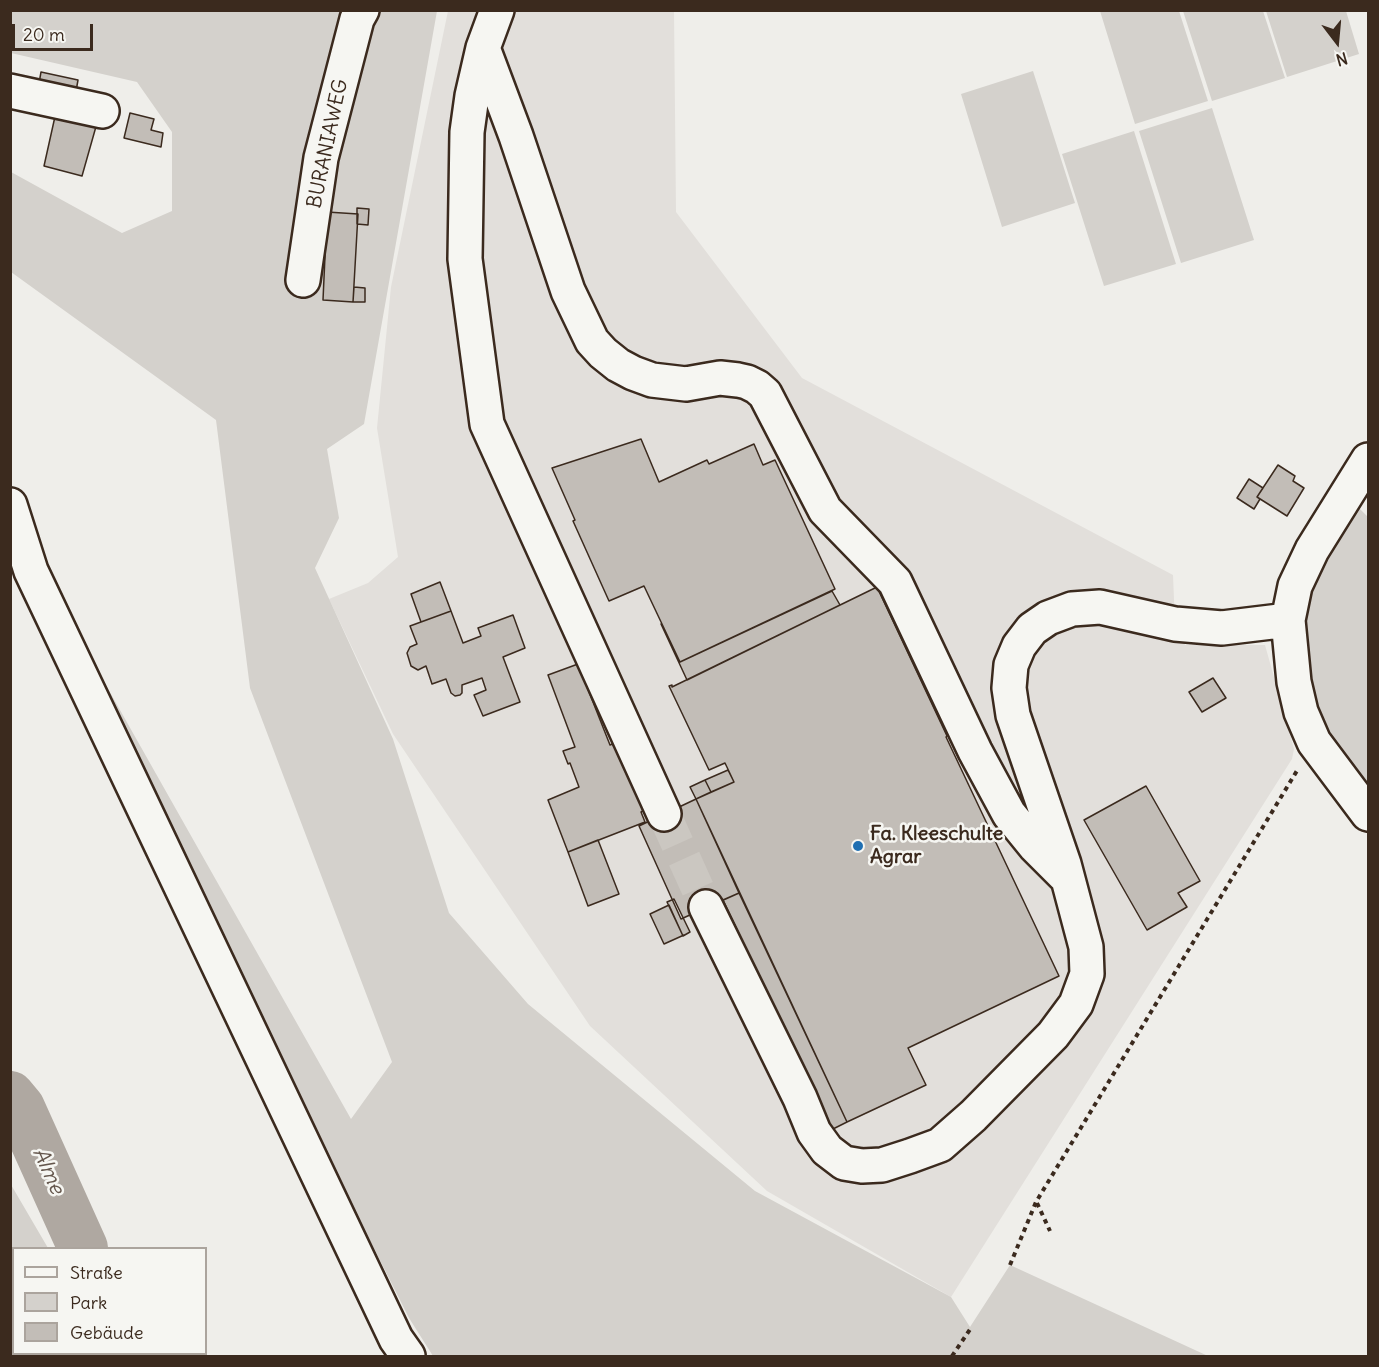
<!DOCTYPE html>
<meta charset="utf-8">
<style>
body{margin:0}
#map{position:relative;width:1379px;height:1367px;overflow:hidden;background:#efeeea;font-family:Delius,sans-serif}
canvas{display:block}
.frame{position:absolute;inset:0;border:12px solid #3b2a1e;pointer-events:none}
.legend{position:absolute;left:12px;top:1247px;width:195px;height:108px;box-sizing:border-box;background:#f6f6f2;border:2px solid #aba49d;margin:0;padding:8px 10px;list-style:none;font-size:18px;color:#3b2a1e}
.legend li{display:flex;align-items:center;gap:12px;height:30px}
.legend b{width:30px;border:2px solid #aba49d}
.north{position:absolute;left:1307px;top:12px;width:60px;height:60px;-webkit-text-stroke:4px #f6f6f2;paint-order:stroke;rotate:164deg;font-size:16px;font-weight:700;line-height:24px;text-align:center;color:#3b2a1e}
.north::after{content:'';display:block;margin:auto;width:21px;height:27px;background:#3b2a1e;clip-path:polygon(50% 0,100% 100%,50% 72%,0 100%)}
.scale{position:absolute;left:12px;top:24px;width:81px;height:27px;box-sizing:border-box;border:3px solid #3b2a1e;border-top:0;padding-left:8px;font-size:18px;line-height:21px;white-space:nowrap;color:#3b2a1e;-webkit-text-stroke:4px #f6f6f2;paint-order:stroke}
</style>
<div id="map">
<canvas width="1379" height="1367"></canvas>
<div class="frame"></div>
<ul class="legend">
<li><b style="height:8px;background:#f6f6f2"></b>Straße</li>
<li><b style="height:16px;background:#d4d1cc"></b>Park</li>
<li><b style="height:16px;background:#c2bdb7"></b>Gebäude</li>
</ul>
<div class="north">N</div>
<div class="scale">20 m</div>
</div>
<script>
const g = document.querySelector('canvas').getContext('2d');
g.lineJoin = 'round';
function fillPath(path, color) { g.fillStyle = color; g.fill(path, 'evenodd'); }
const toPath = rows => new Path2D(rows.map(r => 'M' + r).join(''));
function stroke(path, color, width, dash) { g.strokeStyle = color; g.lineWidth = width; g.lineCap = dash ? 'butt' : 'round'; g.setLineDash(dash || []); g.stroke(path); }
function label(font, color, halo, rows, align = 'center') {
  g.font = font + ' Delius,sans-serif'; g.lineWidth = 5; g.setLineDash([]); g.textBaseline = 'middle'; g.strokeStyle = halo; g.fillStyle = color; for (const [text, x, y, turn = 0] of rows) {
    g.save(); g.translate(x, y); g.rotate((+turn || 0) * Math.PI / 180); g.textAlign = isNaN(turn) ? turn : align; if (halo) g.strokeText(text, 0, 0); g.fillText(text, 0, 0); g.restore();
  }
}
const built = toPath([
 [448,11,674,11,676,212,802,378,1173,575,1175,624,1185,645,1265,645,1294,749,1292,759,951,1297,767,1191,590,1026,393,734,329,599,368,583,398,557,377,428,391,287]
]);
const green = toPath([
 [10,11,437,11,364,424,327,449,339,518,315,568,393,739,449,913,528,1004,755,1191,951,1297,970,1327,1010,1265,1208,1356,433,1356,409,1318,323,1147,81,641,351,1119,392,1062,250,688,216,420,11,272,11,172,122,233,172,211,172,132,137,82,11,53],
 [1100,11,1179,11,1208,101,1135,124],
 [1183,11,1263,11,1285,78,1212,101],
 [1266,11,1346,11,1359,54,1287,77],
 [1033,71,1075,203,1002,227,961,94],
 [1212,108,1254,240,1181,263,1139,131],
 [1134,131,1176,264,1104,286,1062,154],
 [1355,504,1368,517,1368,786,1328,737,1308,673,1306,585],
 [10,1183,48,1248,14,1248,14,1354,107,1354,108,1356,11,1356]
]);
const river = toPath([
 [10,1096,20,1108,83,1248],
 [131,1354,132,1356]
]);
const building = toPath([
 [41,72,78,80,75,97,38,89,41,72],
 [56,112,97,123,82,176,44,166,56,112],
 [130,113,154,119,151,130,163,133,161,147,124,138,130,113],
 [357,208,369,209,368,225,357,224,357,208],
 [327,212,358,214,353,302,323,300,327,212],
 [354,287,365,288,365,302,353,302,354,287],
 [641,439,659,482,707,460,709,464,754,444,763,465,775,460,835,589,680,662,644,586,609,601,573,521,575,520,552,468,641,439],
 [1278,465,1295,476,1293,481,1304,488,1287,516,1257,497,1278,465],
 [1249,479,1263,488,1257,497,1260,499,1254,509,1237,498,1249,479],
 [440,582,451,611,421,622,411,594,440,582],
 [877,587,947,736,946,737,1059,976,908,1048,926,1085,847,1122,696,799,734,782,725,763,709,770,669,686,672,685,672,687,877,587],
 [832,591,840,605,687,680,661,624,680,662,832,591],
 [451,611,463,643,481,636,478,628,513,615,525,648,503,657,520,702,483,716,474,695,486,690,482,678,462,685,462,693,460,695,455,696,451,693,446,679,432,684,426,666,418,670,411,666,407,653,410,647,417,644,410,626,451,611],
 [578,664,610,745,617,742,643,811,641,812,645,822,568,852,548,800,579,787,570,763,568,764,563,751,575,747,548,675,578,664],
 [1213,678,1226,698,1202,712,1189,692,1213,678],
 [728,770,734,782,711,792,705,780,728,770],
 [705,780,711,792,696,799,690,787,705,780],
 [1146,786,1200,881,1178,893,1187,907,1147,930,1084,820,1146,786],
 [696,799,739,893,681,919,639,826,696,799],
 [598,840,619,894,588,906,568,852,598,840],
 [739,893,847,1122,831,1130,723,900,739,893],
 [674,899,690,932,683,936,667,902,674,899],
 [669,905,683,936,684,935,664,944,650,914,669,905]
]);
const minorTunnel = toPath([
 [664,814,706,907]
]);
const path = toPath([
 [1037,1203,1050,1231],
 [1010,1265,1036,1202,1298,769],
 [952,1356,971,1328]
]);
const minor = toPath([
 [497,10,483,48,472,96,467,132,465,259,487,424,664,814],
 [483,48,516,136,568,291,592,341,603,353,618,365,633,373,652,380,686,384,720,378,738,380,747,382,757,387,765,394,825,510,895,582,975,751,1009,814,1035,846,1064,875],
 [10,91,102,111],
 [303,280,321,158,357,19,362,10],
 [1368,460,1312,550,1295,586,1288,620,1294,682,1301,712,1314,742,1368,814],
 [10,505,31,571,396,1339,408,1356],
 [706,907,800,1098,814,1132,827,1150,844,1163,862,1166,882,1165,910,1156,940,1145,973,1116,1053,1035,1076,1004,1087,974,1086,947,1064,864,1013,715,1009,688,1011,665,1019,646,1032,629,1048,618,1072,609,1100,607,1175,624,1222,628,1288,620]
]);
const markers = [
 [858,846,6,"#1f6fb2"]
];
const streetNames = [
 ["BURANIAWEG",328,144,-78]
];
const poiNames = [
 ["Fa. Kleeschulte",870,834],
 ["Agrar",870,857]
];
const waterNames = [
 ["Alme",48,1171,66]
];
fillPath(built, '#e2dfdb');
fillPath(green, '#d4d1cc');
stroke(river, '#afa8a1', 50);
fillPath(building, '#c2bdb7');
stroke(building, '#3b2a1e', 1.5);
stroke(minorTunnel, '#cbc7c1', 33, [33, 16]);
stroke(minor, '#3b2a1e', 38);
stroke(path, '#3b2a1e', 4, [4.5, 4.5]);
stroke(minor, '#f6f6f2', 33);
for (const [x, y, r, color] of markers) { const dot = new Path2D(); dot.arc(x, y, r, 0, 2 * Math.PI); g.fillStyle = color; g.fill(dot); stroke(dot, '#f6f6f2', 2); }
label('20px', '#3b2a1e', '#f6f6f2', streetNames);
label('bold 20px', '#3b2a1e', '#f6f6f2', poiNames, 'left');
label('italic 21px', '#64564c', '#f6f6f2', waterNames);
</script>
